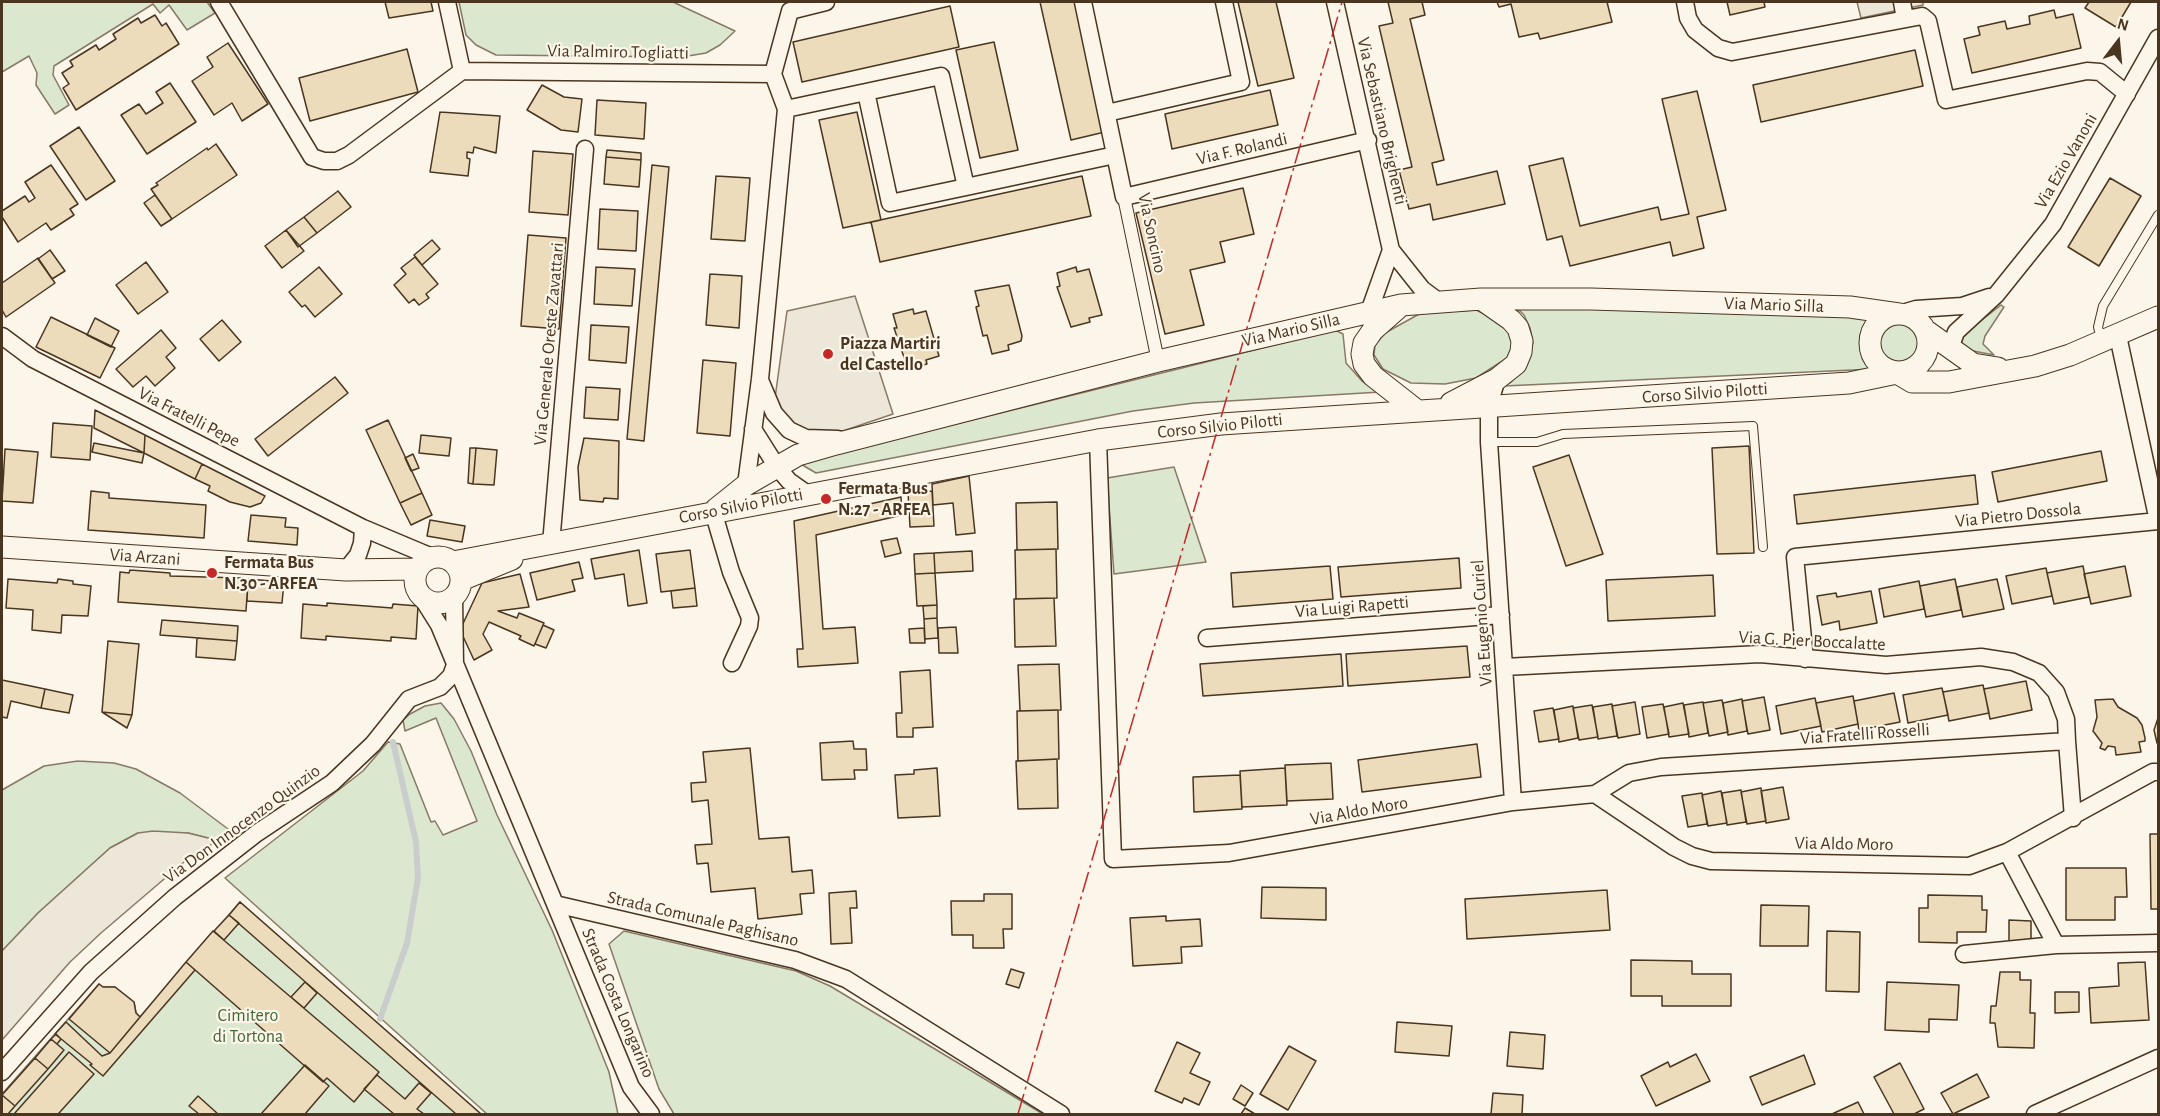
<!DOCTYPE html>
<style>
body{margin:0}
#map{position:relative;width:2160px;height:1116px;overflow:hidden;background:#fbf6e9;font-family:"Alegreya Sans",sans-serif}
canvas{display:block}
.frame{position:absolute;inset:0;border:3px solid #4a3520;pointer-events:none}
.north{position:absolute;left:2088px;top:12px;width:60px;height:60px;-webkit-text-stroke:4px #fbf6e9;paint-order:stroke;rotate:16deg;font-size:16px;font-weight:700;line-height:24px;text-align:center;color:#4a3520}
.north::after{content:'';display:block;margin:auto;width:21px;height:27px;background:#4a3520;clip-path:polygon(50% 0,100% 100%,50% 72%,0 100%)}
</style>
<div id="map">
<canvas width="2160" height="1116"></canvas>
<div class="frame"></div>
<div class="north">N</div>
</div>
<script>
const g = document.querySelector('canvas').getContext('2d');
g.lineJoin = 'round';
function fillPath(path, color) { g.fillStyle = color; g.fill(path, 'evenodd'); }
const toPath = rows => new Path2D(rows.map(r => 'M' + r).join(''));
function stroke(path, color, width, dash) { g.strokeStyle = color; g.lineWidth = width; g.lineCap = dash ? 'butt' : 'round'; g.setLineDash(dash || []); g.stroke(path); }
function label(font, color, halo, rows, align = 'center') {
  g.font = font + ' "Alegreya Sans",sans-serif'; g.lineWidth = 4.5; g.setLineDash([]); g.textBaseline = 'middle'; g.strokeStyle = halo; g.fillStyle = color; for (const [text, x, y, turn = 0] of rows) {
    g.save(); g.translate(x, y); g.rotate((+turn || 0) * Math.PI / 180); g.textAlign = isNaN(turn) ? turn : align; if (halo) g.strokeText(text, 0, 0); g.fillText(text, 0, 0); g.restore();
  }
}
const green = toPath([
 [2,2,207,2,215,13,187,30,169,5,160,13,153,4,54,66,53,75,69,105,55,114,36,85,37,73,29,56,2,72,2,2],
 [459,2,673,2,735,31,720,45,706,53,682,57,496,55,476,45,466,35,459,2],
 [1514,305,1873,315,1864,333,1862,346,1864,359,1874,369,1504,386,1511,382,1526,364,1533,343,1530,328,1524,315,1514,305],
 [2001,305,2004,307,1985,336,1983,344,1994,355,1968,350,1961,345,1964,334,2001,305],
 [1476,310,1508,325,1512,337,1512,347,1507,358,1476,378,1445,384,1411,383,1383,369,1374,355,1375,345,1385,333,1421,313,1476,310],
 '1879 341a21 21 0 1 1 42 0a21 21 0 1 1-42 0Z',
 [1335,330,1343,334,1346,363,1362,381,1381,392,1194,403,1133,411,816,473,799,463,1335,330],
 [1174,467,1206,562,1114,574,1107,478,1174,467],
 [441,703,454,719,471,751,497,815,552,930,609,1072,618,1114,487,1114,225,878,363,771,388,742,400,744,431,822,435,821,443,835,477,821,436,718,405,731,403,720,410,714,425,706,441,703],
 [78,761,114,763,136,769,180,793,232,832,216,840,188,833,138,833,110,848,38,913,2,951,2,790,44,766,78,761],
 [240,902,481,1114,2,1114,2,1094,99,984,103,987,115,987,134,1002,136,1013,140,1017,240,902],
 [624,931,796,971,830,986,1043,1114,674,1114,659,1089,609,944,624,931]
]);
const parking = toPath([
 [1857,2,1923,2,1923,5,1861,18,1857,2],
 [855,296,893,414,828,436,807,431,786,419,775,398,787,311,855,296],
 [153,831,188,833,216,840,197,858,191,856,101,933,70,962,2,1040,2,951,38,913,110,848,138,833,153,831]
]);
const stream = toPath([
 [380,1019,407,943,418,878,416,842,393,742]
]);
const building = toPath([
 [385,2,431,2,433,11,389,18,385,2],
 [1040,2,1080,2,1109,131,1071,140,1040,2],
 [1238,2,1276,2,1294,78,1258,86,1238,2],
 [1388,2,1422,2,1425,15,1410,19,1444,160,1432,163,1437,185,1497,171,1505,204,1433,220,1430,204,1409,209,1399,170,1412,167,1379,26,1393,23,1388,2],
 [1497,2,1607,2,1612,22,1540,39,1538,33,1519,37,1511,4,1499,7,1497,2],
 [1727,2,1764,2,1765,7,1730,15,1727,2],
 [2089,2,2131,2,2116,27,2085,8,2089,2],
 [950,6,959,47,802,82,793,42,950,6],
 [2054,10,2056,18,2073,14,2081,48,1972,73,1964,39,1980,35,1978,27,2005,21,2007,29,2030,24,2029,16,2054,10],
 [155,15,162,26,166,23,179,44,76,110,63,88,69,84,62,73,73,66,70,61,96,45,99,50,116,39,113,34,138,18,141,23,155,15],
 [994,42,1018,150,980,158,956,50,994,42],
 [228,43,268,104,242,121,232,103,214,115,192,81,213,67,207,57,228,43],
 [407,49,418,92,310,121,299,78,407,49],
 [1915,50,1923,86,1761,122,1753,85,1915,50],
 [170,83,196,122,147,154,121,115,139,104,146,114,163,103,156,92,170,83],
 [542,85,564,97,582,99,578,132,561,130,527,110,542,85],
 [1270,90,1278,125,1172,149,1165,114,1270,90],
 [1697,91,1726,210,1697,217,1704,248,1673,256,1670,242,1570,266,1562,236,1547,240,1529,166,1563,158,1580,226,1658,207,1661,220,1689,214,1662,99,1697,91],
 [597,100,646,103,644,139,595,135,597,100],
 [440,112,500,116,496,153,474,147,473,153,467,152,467,158,470,159,468,176,430,172,440,112],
 [857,112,881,220,843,228,819,120,857,112],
 [79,127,115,181,86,200,50,146,79,127],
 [216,144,237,175,172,219,151,189,158,185,156,183,207,148,208,150,216,144],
 [607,150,641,153,641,160,606,157,607,150],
 [533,151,573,154,568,215,529,212,533,151],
 [606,157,641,160,639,187,604,184,606,157],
 [51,165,78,204,70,209,74,215,51,230,46,223,18,242,2,217,2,211,25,196,29,202,35,198,25,182,51,165],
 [652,165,669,167,644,441,627,439,652,165],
 [716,176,750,178,745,241,711,239,716,176],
 [1082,176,1091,216,880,262,871,222,1082,176],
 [2110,178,2141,196,2099,266,2068,247,2110,178],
 [1243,188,1254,234,1220,242,1225,262,1190,270,1204,325,1165,334,1136,213,1243,188],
 [338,191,351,207,317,233,304,217,338,191],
 [155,195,172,219,161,226,144,203,155,195],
 [600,209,638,211,636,251,598,249,600,209],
 [304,217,317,233,298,247,286,230,304,217],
 [286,230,304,251,282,268,265,246,286,230],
 [528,235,566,238,559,329,521,326,528,235],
 [432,240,440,249,422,265,414,255,432,240],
 [50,250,65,271,52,279,38,259,50,250],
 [415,257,438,284,426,294,429,298,419,305,414,299,409,303,394,285,406,274,401,268,415,257],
 [38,258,55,283,6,317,2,310,2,283,38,258],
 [146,262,168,292,138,314,116,285,146,262],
 [319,267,342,294,315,317,305,305,302,307,289,292,319,267],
 [596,267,635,269,632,306,594,304,596,267],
 [1076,267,1077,272,1089,269,1102,315,1089,318,1090,322,1071,327,1057,287,1060,286,1057,273,1076,267],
 [710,274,742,276,739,328,706,325,710,274],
 [1009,285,1022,336,1021,341,1008,345,1009,350,992,354,987,335,983,336,976,307,979,306,975,291,1009,285],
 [913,309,914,314,926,311,939,356,926,360,927,364,908,369,894,328,897,328,893,314,913,309],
 [51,317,115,348,100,378,36,347,51,317],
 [95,318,119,331,111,347,87,335,95,318],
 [222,320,241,342,219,361,200,339,222,320],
 [591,325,629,327,626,363,589,360,591,325],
 [161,330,176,348,166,357,175,368,155,386,146,376,133,387,116,369,161,330],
 [703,360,736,363,730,436,697,433,703,360],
 [335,377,348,393,268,456,255,439,335,377],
 [586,387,620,389,618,420,584,418,586,387],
 [95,410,145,435,144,453,94,428,95,410],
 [388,420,422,493,400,503,366,430,388,420],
 [53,423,92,426,90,460,51,457,53,423],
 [145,435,202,464,195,479,144,453,145,435],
 [421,435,451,438,449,456,419,453,421,435],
 [584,438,619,441,618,499,604,498,603,502,580,500,578,467,584,438],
 [94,443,144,453,142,463,92,452,94,443],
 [1749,446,1754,553,1717,554,1712,448,1749,446],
 [470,448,476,448,473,484,468,483,470,448],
 [476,448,497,450,494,485,473,484,476,448],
 [5,449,38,452,33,503,2,501,5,449],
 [2101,451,2107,481,1998,502,1992,472,2101,451],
 [413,454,419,468,411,471,405,458,413,454],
 [1569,455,1603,554,1566,566,1533,467,1569,455],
 [202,464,265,496,261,503,250,507,230,502,208,491,210,486,195,479,202,464],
 [1975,475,1978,504,1797,524,1794,495,1975,475],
 [969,476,975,533,956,535,953,503,933,505,932,484,969,476],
 [91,491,109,493,109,498,206,505,204,538,88,530,91,491],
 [932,491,934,526,910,527,908,492,932,491],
 [422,493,432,515,411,525,400,503,422,493],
 [901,497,902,515,816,535,823,629,855,627,858,663,798,667,797,649,803,649,794,521,901,497],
 [1057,502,1058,549,1017,550,1016,503,1057,502],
 [251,515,286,518,285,527,298,528,297,545,248,541,251,515],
 [430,520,465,526,462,542,427,536,430,520],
 [897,538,901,553,885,557,881,541,897,538],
 [1056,549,1057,598,1016,599,1015,550,1056,549],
 [639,550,647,603,628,606,624,574,595,579,591,559,639,550],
 [690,550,695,588,661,592,656,554,690,550],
 [972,551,973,571,935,573,934,553,972,551],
 [934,553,935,573,915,574,914,554,934,553],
 [1459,558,1461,588,1341,597,1338,567,1459,558],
 [579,562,583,578,572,580,575,591,537,600,530,573,579,562],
 [1330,566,1333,599,1233,607,1231,573,1330,566],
 [2083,566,2089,597,2054,604,2047,573,2083,566],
 [2125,566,2131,596,2091,604,2084,574,2125,566],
 [2046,568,2052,596,2012,604,2006,576,2046,568],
 [130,570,170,573,170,576,241,578,241,581,248,581,246,611,118,602,120,572,129,573,130,570],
 [935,573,937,605,917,606,915,574,935,573],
 [520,574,529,607,498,611,517,618,519,613,544,623,534,646,519,639,521,636,489,622,483,634,492,650,474,660,460,630,482,583,520,574],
 [1713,575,1715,616,1608,621,1606,580,1713,575],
 [8,579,57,583,58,579,73,581,73,584,91,586,88,616,62,615,61,633,32,630,33,610,6,608,8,579],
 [248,579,284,582,282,603,247,601,248,579],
 [1955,579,1961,610,1926,617,1920,586,1955,579],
 [1997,579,2004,609,1963,617,1957,587,1997,579],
 [1919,581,1924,609,1884,617,1879,589,1919,581],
 [695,588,697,606,673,608,671,591,695,588],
 [1871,591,1877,623,1840,630,1839,621,1822,625,1817,596,1836,593,1837,597,1871,591],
 [1054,598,1056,646,1015,647,1014,599,1054,598],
 [327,603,392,608,393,604,418,606,416,639,391,637,391,641,326,636,326,640,301,638,303,604,327,606,327,603],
 [937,605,937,618,924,619,923,606,937,605],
 [937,618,938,638,925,639,924,619,937,618],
 [162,620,238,626,237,641,160,635,162,620],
 [543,625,554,630,546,648,535,644,543,625],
 [956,627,958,653,939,653,938,628,956,627],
 [924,628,925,643,910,643,909,629,924,628],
 [197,638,237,641,235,660,196,657,197,638],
 [108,641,139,644,132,715,102,712,108,641],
 [1467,646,1470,677,1348,686,1346,654,1467,646],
 [1341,654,1343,686,1203,696,1200,664,1341,654],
 [1059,664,1061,710,1020,711,1018,665,1059,664],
 [930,670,933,727,913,728,913,737,897,737,896,713,902,713,900,672,930,670],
 [2,680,45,689,41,708,11,701,7,718,2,717,2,680],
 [2026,681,2032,710,1990,719,1984,689,2026,681],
 [1983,685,1989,713,1949,721,1943,692,1983,685],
 [1942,688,1948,715,1908,723,1903,695,1942,688],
 [45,689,73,695,69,713,41,708,45,689],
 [1894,693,1900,722,1859,730,1854,701,1894,693],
 [1853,696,1858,724,1822,732,1816,703,1853,696],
 [1764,697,1770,730,1748,734,1742,701,1764,697],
 [1815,698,1821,726,1781,734,1776,706,1815,698],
 [1742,699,1747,731,1728,735,1723,703,1742,699],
 [2113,699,2118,707,2137,718,2142,725,2145,738,2145,741,2139,742,2141,752,2116,755,2115,747,2108,746,2105,750,2100,748,2102,743,2093,731,2097,717,2095,700,2113,699],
 [1722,700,1728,732,1709,736,1703,703,1722,700],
 [1635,702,1640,734,1618,738,1612,706,1635,702],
 [1703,702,1708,733,1689,737,1684,705,1703,702],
 [1683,703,1689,734,1669,737,1664,707,1683,703],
 [1612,704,1617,736,1598,739,1593,707,1612,704],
 [1663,704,1669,734,1647,738,1642,707,1663,704],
 [1592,705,1598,737,1579,740,1573,708,1592,705],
 [1573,706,1578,738,1559,742,1554,710,1573,706],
 [1553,708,1559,739,1539,742,1534,711,1553,708],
 [1058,710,1059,759,1018,761,1017,711,1058,710],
 [102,712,132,715,127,728,102,712],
 [2158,718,2158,743,2157,743,2154,730,2158,718],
 [853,741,854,749,866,749,867,770,854,770,855,779,822,780,820,743,853,741],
 [1477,744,1481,777,1362,792,1358,760,1477,744],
 [750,748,759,839,789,837,792,872,812,870,814,893,800,894,802,914,758,919,755,888,711,892,708,863,697,864,695,845,712,844,708,800,692,802,691,783,706,782,703,752,750,748],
 [1057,759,1058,808,1018,809,1016,761,1057,759],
 [1331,763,1333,799,1287,801,1285,765,1331,763],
 [937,768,940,816,898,818,895,775,914,774,914,770,937,768],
 [1285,768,1287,805,1242,807,1240,771,1285,768],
 [1240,775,1242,809,1194,812,1193,777,1240,775],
 [1783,787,1789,819,1766,823,1761,791,1783,787],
 [1761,788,1766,821,1747,824,1741,792,1761,788],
 [1741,790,1746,822,1727,825,1722,793,1741,790],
 [1721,791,1727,823,1708,826,1702,795,1721,791],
 [1702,793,1707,824,1688,827,1682,796,1702,793],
 [2150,834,2158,834,2158,909,2151,909,2150,834],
 [2066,868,2126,868,2127,897,2115,897,2115,920,2066,920,2066,868],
 [1262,887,1326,888,1326,920,1261,918,1262,887],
 [1607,890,1610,930,1467,939,1465,899,1607,890],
 [856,891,857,908,850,908,852,943,831,944,829,893,856,891],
 [984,894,1012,894,1012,929,1003,929,1004,948,973,948,973,935,952,935,951,901,984,901,984,894],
 [1928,895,1982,896,1982,910,1987,910,1986,932,1957,932,1957,943,1919,942,1919,908,1928,908,1928,895],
 [240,902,481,1114,456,1114,229,915,240,902],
 [1761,905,1809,906,1808,946,1760,946,1761,905],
 [229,915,239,923,224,940,214,931,229,915],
 [1166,916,1166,921,1200,919,1202,946,1181,947,1182,963,1133,966,1130,918,1166,916],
 [2009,920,2031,921,2031,943,2009,942,2009,920],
 [213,931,379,1072,354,1102,327,1078,323,1082,186,962,213,931],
 [1827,931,1860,932,1859,992,1826,991,1827,931],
 [1631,960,1692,961,1692,974,1731,974,1731,1006,1662,1006,1662,996,1631,996,1631,960],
 [186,962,195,970,103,1076,90,1065,92,1064,55,1034,66,1022,102,1056,110,1053,186,962],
 [2145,962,2149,1020,2091,1023,2089,988,2119,986,2118,963,2145,962],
 [1011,969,1024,973,1019,988,1006,984,1011,969],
 [2000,972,2020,972,2020,980,2031,980,2030,1013,2035,1013,2034,1048,1998,1047,1995,1023,1990,1023,1991,1006,1996,1006,2000,972],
 [305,982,317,993,304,1008,291,997,305,982],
 [1887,982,1959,985,1957,1020,1929,1019,1929,1032,1885,1030,1887,982],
 [99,984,103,987,115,987,134,1002,136,1013,140,1017,110,1053,69,1019,99,984],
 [2055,992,2079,992,2079,1012,2055,1013,2055,992],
 [1397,1022,1452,1026,1449,1056,1395,1052,1397,1022],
 [1510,1032,1545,1035,1543,1069,1507,1066,1510,1032],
 [56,1034,61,1039,57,1044,51,1039,56,1034],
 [51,1039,64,1050,48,1069,35,1058,51,1039],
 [1177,1042,1200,1053,1190,1073,1210,1082,1199,1105,1184,1098,1182,1103,1155,1091,1177,1042],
 [1289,1046,1316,1061,1288,1110,1260,1094,1289,1046],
 [69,1052,94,1074,60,1112,58,1114,14,1114,69,1052],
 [1696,1054,1710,1081,1656,1106,1641,1076,1668,1062,1670,1067,1696,1054],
 [1804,1055,1815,1084,1762,1105,1750,1077,1804,1055],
 [35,1058,48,1069,15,1106,2,1095,35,1058],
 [1900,1063,1924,1109,1914,1114,1894,1114,1874,1077,1900,1063],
 [305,1065,329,1086,305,1114,261,1114,305,1065],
 [1977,1074,1989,1097,1953,1114,1941,1093,1977,1074],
 [377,1075,405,1099,419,1083,431,1093,417,1109,424,1114,394,1114,364,1089,377,1075],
 [1241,1085,1253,1093,1245,1106,1233,1099,1241,1085],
 [1493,1093,1523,1095,1522,1114,1491,1114,1493,1093],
 [2,1095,15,1106,8,1114,2,1114,2,1095],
 [198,1096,218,1114,199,1114,189,1106,198,1096],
 [1858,1102,1864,1114,1832,1114,1858,1102],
 [1245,1108,1255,1114,1241,1114,1245,1108]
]);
const service = toPath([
 [2102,342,2098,327,2103,306,2158,215],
 [1489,442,1537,442,1563,434,1753,426,1763,547]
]);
const pedestrian = toPath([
 [1124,197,1158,361]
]);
const minor = toPath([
 [219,2,312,157,324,161,337,161,349,155,462,71,773,74,790,11,826,2],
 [447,2,462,71],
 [1083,2,1124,197,1368,140],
 [1335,2,1391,250,1422,289,1438,301],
 [1685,2,1688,18,1695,30,1718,48,1732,52,1922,16,1928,21,1946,100,2087,71,2100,72,2127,94],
 [1902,2,1905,19],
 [786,109,866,92,941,76,966,187,890,203,866,92],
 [1107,113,1241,82,1224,2],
 [966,187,1115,155],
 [1369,312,1391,250],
 [1899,314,1916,309,1962,306,1989,297],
 [2,336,33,359,117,402,363,528,432,557],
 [1954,351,1952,343,1956,332,1996,295,2053,224,2158,38],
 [1497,379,1489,405,1489,442,1513,802],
 [760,380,774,413,789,430,806,438,838,439],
 [753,429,777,467,789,481,806,493],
 [1098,440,1113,859,1229,853,1513,802,1595,794,1674,847,1692,856,1711,861,1969,866,2007,852,2153,772,2158,772],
 [746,485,760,379,786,109,773,74],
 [713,511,731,572,750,618,749,626,732,663],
 [551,544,585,149],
 [346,570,358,555,362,543,363,528],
 [422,598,439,625,555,904,795,960,846,979,1061,1114],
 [1207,638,1501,615],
 [1805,659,1795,557,2158,521,2118,336],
 [1504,667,1760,654,1886,665,1981,657,2013,662,2039,673,2056,692,2066,719,2067,741],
 [1595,794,1629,773,1661,767,2067,741,2073,818],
 [2007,852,2056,945,2158,943],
 [555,904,631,1087,651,1114],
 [1964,954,2056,945],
 [2,1072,91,972,175,897,257,833,332,783,373,744,409,699,440,687,451,676,455,665,454,598],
 [2035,1114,2158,1058]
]);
const tertiary = toPath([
 [1398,308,1373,330,1364,343,1362,354,1364,364,1373,376,1415,409],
 '1870 343a29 29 0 1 1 58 0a29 29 0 1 1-58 0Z',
 [1925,330,1973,364,1998,368],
 [1451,403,1497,379,1516,364,1521,352,1522,341,1518,328,1511,320,1481,299],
 [716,509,746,485,798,455,836,444,1158,361,1401,305,1481,299,1591,299,1850,307,1899,314],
 [2,547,346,570,417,569],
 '415 580a23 23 0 1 1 46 0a23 23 0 1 1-46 0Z',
 [453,562,1098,440,1221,424,1849,383,1897,373,1912,382,1949,382,2035,366,2070,355,2158,317],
 [461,580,512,559]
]);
const power = toPath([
 [1018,1114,1342,2]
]);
const markers = [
 [828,354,6,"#c62828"],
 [826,499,6,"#c62828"],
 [212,573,6,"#c62828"]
];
const streetNames = [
 ["Via Palmiro Togliatti",618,52,1],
 ["Via Sebastiano Brighenti",1382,121,77],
 ["Via F. Rolandi",1242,149,-13],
 ["Via Ezio Vanoni",2066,161,-60],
 ["Via Soncino",1152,233,78],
 ["Via Mario Silla",1774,305,2],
 ["Via Mario Silla",1291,330,-13],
 ["Via Generale Oreste Zavattari",549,344,-85],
 ["Corso Silvio Pilotti",1705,393,-4],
 ["Via Fratelli Pepe",189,417,27],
 ["Corso Silvio Pilotti",1220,426,-6],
 ["Corso Silvio Pilotti",741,506,-11],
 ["Via Pietro Dossola",2018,515,-6],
 ["Via Arzani",145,557,4],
 ["Via Luigi Rapetti",1352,607,-5],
 ["Via Eugenio Curiel",1482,623,-94],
 ["Via G. Pier Boccalatte",1812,641,3],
 ["Via Fratelli Rosselli",1865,734,-4],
 ["Via Aldo Moro",1359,811,-10],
 ["Via Don Innocenzo Quinzio",242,824,-36],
 ["Via Aldo Moro",1844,844,1],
 ["Strada Comunale Paghisano",703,919,13],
 ["Strada Costa Longarino",618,1003,67]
];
const poiNames = [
 ["Piazza Martiri",840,344],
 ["del Castello",840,365],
 ["Fermata Bus",838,489],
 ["N.27 - ARFEA",838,510],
 ["Fermata Bus",224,563],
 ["N.30 - ARFEA",224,584]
];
const parkNames = [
 ["Cimitero",248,1016],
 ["di Tortona",248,1037]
];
fillPath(green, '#dce7d0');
stroke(green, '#887966', 1.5);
fillPath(parking, '#ede7d9');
stroke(parking, '#887966', 1.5);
stroke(stream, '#c9cecd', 6);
fillPath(building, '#ecdcbc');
stroke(building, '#4a3520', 1.5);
stroke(service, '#4a3520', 10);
stroke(pedestrian, '#4a3520', 14);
stroke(minor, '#4a3520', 19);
stroke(tertiary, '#4a3520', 23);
stroke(service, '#fbf6e9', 8);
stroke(pedestrian, '#fbf6e9', 12);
stroke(minor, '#fbf6e9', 16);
stroke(tertiary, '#fbf6e9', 21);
stroke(power, '#c62828', 1.5, [21, 4.5, 3, 4.5]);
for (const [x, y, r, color] of markers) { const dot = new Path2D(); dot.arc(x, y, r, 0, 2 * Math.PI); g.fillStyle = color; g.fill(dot); stroke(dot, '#fbf6e9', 2); }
label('18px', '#4a3520', '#fbf6e9', streetNames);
label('bold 18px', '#4a3520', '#fbf6e9', poiNames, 'left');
label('18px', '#436837', '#fbf6e9', parkNames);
</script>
